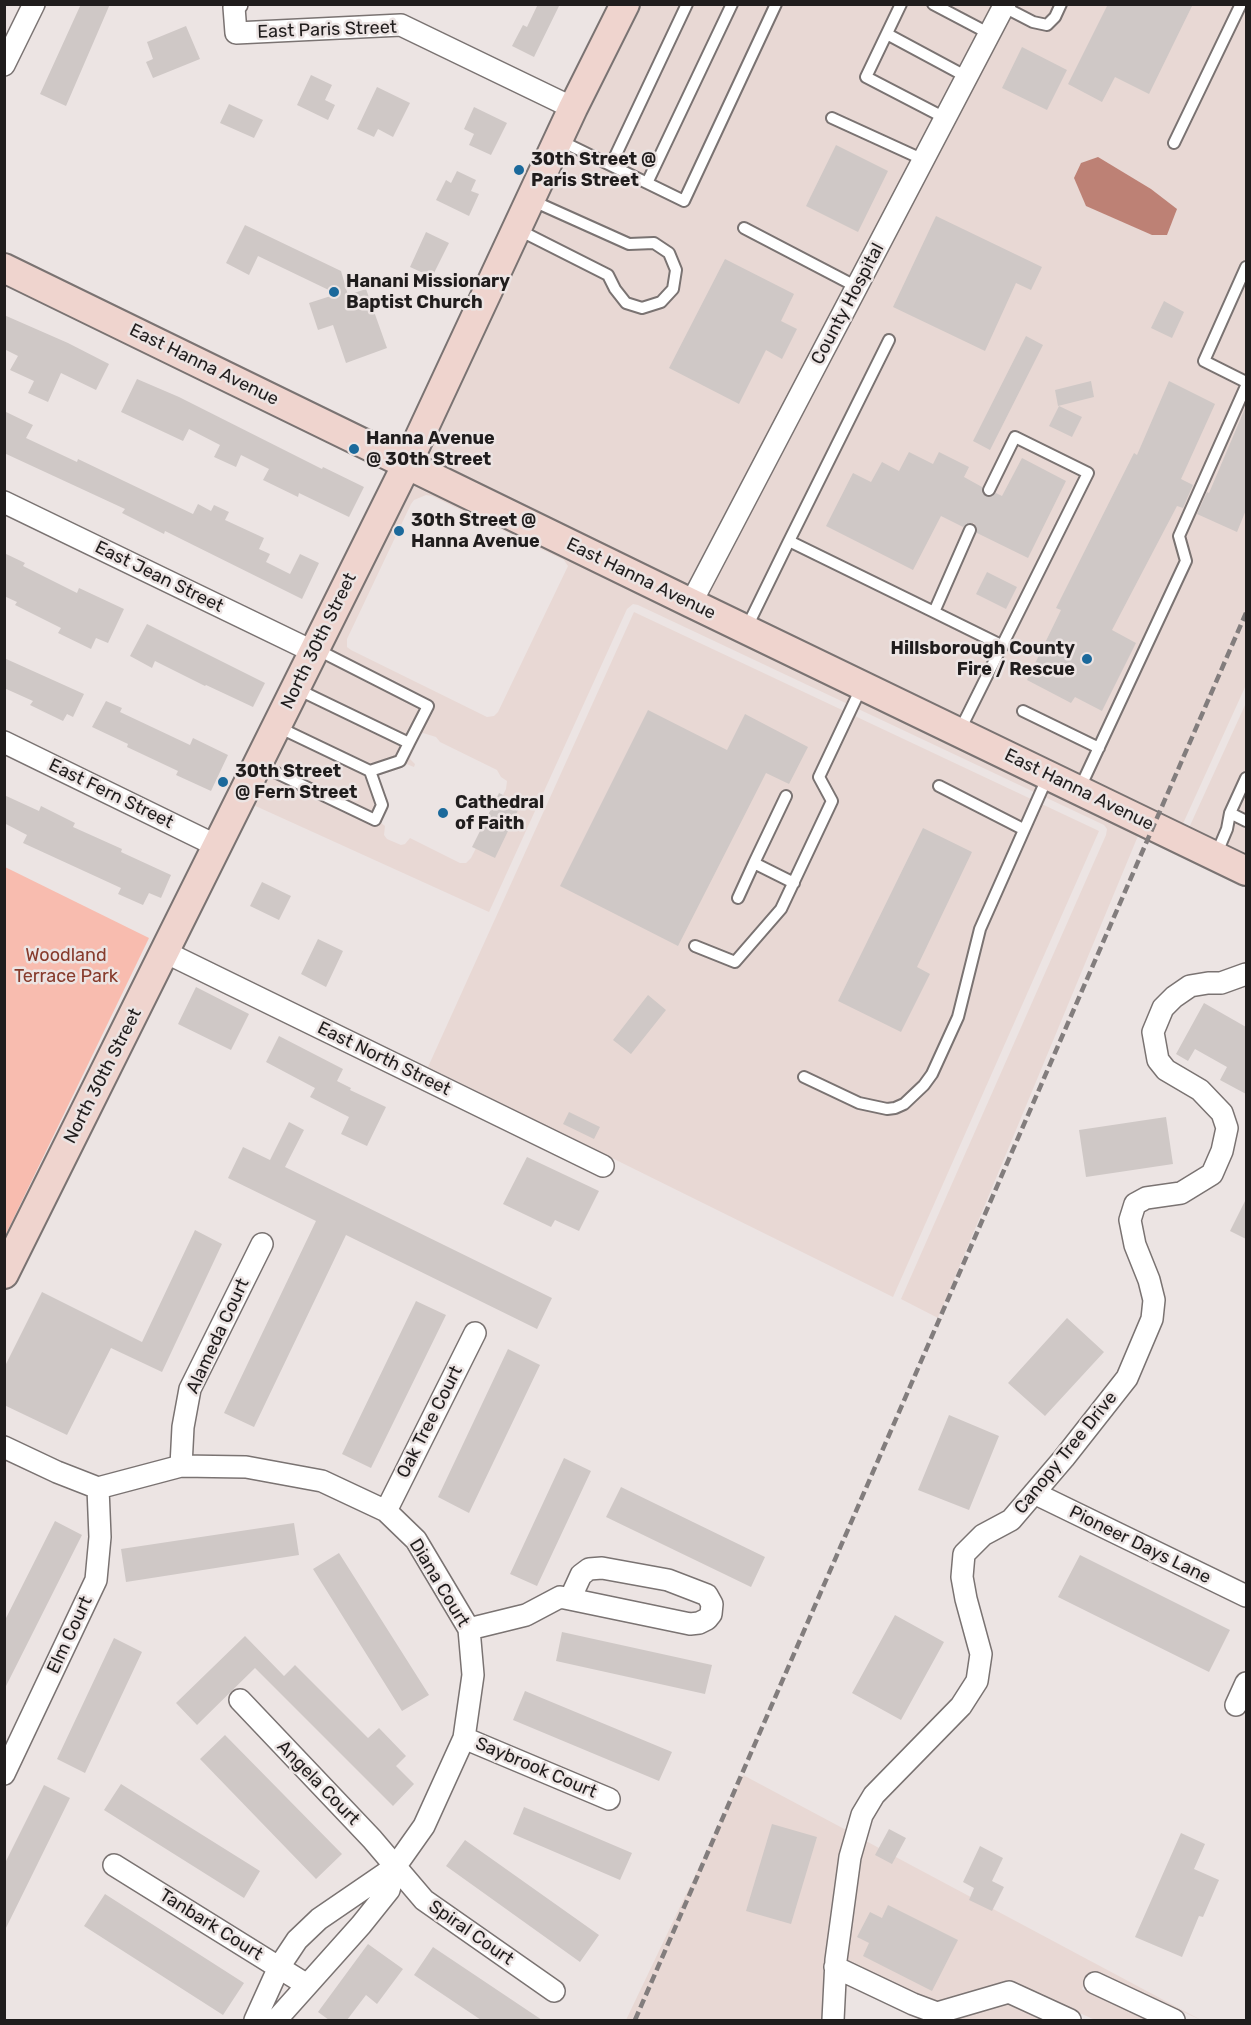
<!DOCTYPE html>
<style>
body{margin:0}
#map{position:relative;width:1251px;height:2025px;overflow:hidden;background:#ece4e3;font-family:Rubik,sans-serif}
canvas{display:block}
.frame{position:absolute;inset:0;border:6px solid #201d1d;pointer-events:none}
</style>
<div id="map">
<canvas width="1251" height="2025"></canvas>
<div class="frame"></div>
</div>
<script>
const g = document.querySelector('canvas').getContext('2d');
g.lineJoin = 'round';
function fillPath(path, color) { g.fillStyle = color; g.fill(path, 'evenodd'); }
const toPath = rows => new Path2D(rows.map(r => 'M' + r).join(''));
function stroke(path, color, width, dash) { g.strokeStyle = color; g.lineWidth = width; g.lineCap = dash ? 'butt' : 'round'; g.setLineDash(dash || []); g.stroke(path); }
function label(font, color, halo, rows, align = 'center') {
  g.font = font + ' Rubik,sans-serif'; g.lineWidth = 5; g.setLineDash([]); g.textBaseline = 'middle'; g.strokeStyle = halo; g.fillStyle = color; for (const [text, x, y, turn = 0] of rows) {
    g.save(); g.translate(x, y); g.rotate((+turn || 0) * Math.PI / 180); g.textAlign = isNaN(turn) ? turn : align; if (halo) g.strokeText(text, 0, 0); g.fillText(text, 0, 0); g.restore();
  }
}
const built = toPath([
 [635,5,995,5,688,590,419,458],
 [1015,5,1246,5,1246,685,1181,828,704,598],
 [410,477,1140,831,938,1318,901,1299,1106,835,1107,829,1104,825,638,605,633,604,627,609,489,912,249,803],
 [426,495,432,496,564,560,568,566,498,712,494,716,487,717,351,650,347,647,347,639,411,504,414,500],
 [423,733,436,737,440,742,497,770,501,777,507,781,506,789,471,858,466,863,460,863,410,838,405,844,401,845,387,839,384,835,385,826,380,822,380,816,388,799,378,793,376,778,381,769,404,763,414,767,415,764,410,759,411,752,419,736],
 [634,612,1099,831,893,1297,428,1067],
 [1246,703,1246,857,1188,830],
 [743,1775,848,1831,826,1965,823,1972,826,1973,824,2020,626,2020],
 [864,1840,1201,2020,1091,1971,1082,1989,1149,2020,1095,2020,1013,1983,938,2002,918,1995,845,1960,859,1859],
 [1007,2003,1046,2020,946,2020]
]);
const green = toPath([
 [5,867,149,938,5,1236]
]);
const water = toPath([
 [1098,157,1151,189,1177,209,1167,235,1152,235,1086,206,1074,178,1081,163]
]);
const building = toPath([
 [81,4,110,4,66,106,40,94],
 [538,4,560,4,534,57,512,46,523,25,527,27],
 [1108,4,1193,4,1149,94,1115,77,1102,102,1068,84],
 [186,26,200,59,153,78,146,62,153,59,147,42],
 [1022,47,1067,70,1047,110,1002,88],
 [311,75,332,85,325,100,335,105,328,120,297,105],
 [377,87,410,103,393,137,378,129,374,137,357,129],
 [229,104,263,120,254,138,220,123],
 [474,107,507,123,491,155,469,145,474,134,464,129],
 [836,145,888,171,858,232,806,206],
 [457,171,476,180,471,191,479,194,469,216,436,200,446,180,451,183],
 [936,216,1042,267,1031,290,1016,283,985,351,893,307],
 [245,225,341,271,348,295,366,289,387,348,346,363,333,325,318,330,309,303,337,294,258,256,249,275,226,263],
 [426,232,449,243,432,277,410,267],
 [725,259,794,294,781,321,797,329,782,359,766,350,739,404,669,368],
 [1164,301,1184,312,1172,338,1151,328],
 [4,315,68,343,109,364,96,390,61,373,48,402,28,393,34,381,10,370,18,356,4,349],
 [1026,336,1043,345,990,450,973,441],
 [137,379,179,397,322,469,323,467,364,487,349,517,299,493,298,497,263,480,269,469,241,455,236,467,214,457,220,445,189,429,183,441,121,412],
 [1091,381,1094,397,1058,406,1055,390],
 [1169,381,1215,404,1181,479,1193,485,1183,508,1177,506,1112,630,1136,643,1102,711,1075,697,1071,703,1027,680,1061,610,1056,608,1134,453,1137,455],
 [1059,406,1082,417,1072,437,1049,426],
 [1246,406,1246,510,1237,532,1197,514,1207,492,1209,493],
 [4,411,33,425,26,438,77,462,78,459,193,514,198,504,211,511,214,505,229,512,225,520,264,538,259,549,270,554,266,562,290,574,300,554,319,563,302,599,165,531,164,534,122,513,125,509,4,453],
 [909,452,933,464,939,452,969,467,964,477,982,487,983,494,989,497,996,493,1002,496,1022,458,1066,481,1028,558,977,533,977,529,974,523,969,523,963,527,941,516,913,570,826,526,853,473,871,482,882,462,899,471],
 [4,553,25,563,23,566,77,593,79,588,124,609,108,643,96,638,91,649,58,633,61,628,15,605,17,602,4,596],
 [987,572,1017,587,1006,609,976,594],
 [147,624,265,683,253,707,206,685,205,686,155,661,152,668,130,656],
 [4,658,84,694,73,717,67,714,63,721,30,705,33,701,4,688],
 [106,701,122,708,120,712,190,745,193,738,228,755,211,791,176,775,178,771,127,747,128,744,92,727],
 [648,710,727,750,745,714,808,747,789,784,766,773,678,946,560,886],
 [499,793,521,804,495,858,472,847],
 [4,795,39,811,41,806,75,823,73,827,122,849,121,852,171,875,161,898,149,893,143,905,118,894,121,888,23,843,27,835,4,823],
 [923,828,972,852,917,967,930,974,901,1032,838,1001],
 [262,882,291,896,279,920,250,906],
 [318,939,343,951,326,987,301,974],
 [196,987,249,1014,231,1050,178,1024],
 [648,995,666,1010,631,1054,613,1040],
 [1204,1003,1246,1027,1246,1094,1220,1080,1227,1067,1195,1049,1188,1061,1176,1054],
 [279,1036,343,1069,337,1081,351,1088,350,1090,386,1107,367,1146,341,1134,349,1117,310,1097,315,1088,266,1062],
 [569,1112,600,1127,594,1139,563,1124],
 [1166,1117,1173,1164,1086,1177,1079,1130],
 [289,1122,304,1130,285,1167,552,1298,537,1329,346,1235,254,1427,224,1413,316,1221,228,1178,243,1147,270,1160],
 [527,1157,599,1191,579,1231,555,1220,551,1227,503,1204],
 [1246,1199,1246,1239,1230,1231],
 [195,1230,222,1244,162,1372,111,1348,67,1435,4,1405,4,1368,42,1292,142,1342],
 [416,1301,446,1315,371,1468,342,1454],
 [1067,1318,1104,1352,1045,1416,1008,1383],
 [508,1349,540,1365,469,1513,438,1497],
 [949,1415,999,1436,969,1510,918,1490],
 [564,1458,591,1471,537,1586,510,1574],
 [621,1487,765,1557,751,1587,606,1517],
 [55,1521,82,1535,4,1690,4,1622],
 [294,1523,299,1555,126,1582,121,1549],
 [339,1553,429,1695,402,1711,313,1569],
 [1080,1555,1230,1630,1209,1672,1058,1597],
 [895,1615,944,1642,901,1720,852,1693],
 [562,1632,712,1665,705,1694,556,1661],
 [245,1636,284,1676,295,1665,368,1738,379,1728,406,1756,396,1766,414,1784,393,1806,255,1668,197,1725,176,1703],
 [114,1638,142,1652,85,1773,57,1759],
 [525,1691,672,1752,659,1781,513,1720],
 [225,1735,342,1854,316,1879,200,1759],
 [121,1784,260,1871,244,1898,104,1810],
 [44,1785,70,1798,4,1932,4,1865],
 [524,1807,632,1853,620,1880,513,1834],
 [772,1824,817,1837,791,1924,746,1911],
 [889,1829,906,1838,892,1864,875,1855],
 [1181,1833,1205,1844,1194,1869,1219,1880,1203,1917,1199,1916,1182,1957,1135,1937],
 [465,1840,599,1935,580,1962,446,1866],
 [980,1846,1003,1858,992,1881,1004,1887,992,1911,969,1900,974,1888,963,1882],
 [105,1894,244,1983,223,2015,84,1926],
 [888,1905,958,1940,932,1991,863,1956,869,1943,857,1937,870,1912,882,1918],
 [368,1944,403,1969,377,2004,366,1995,347,2020,329,2020,318,2012],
 [433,1947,542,2020,481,2020,414,1975]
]);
const lane = toPath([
 [901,4,866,77,945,118],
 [933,4,990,34],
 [1004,7,1033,22,1047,25,1055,17,1061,4],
 [887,34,967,77],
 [832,118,924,160],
 [559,140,684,201,776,4],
 [1174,143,1241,4],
 [611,165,687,4],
 [647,183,732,4],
 [744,228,857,287],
 [517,229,608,275,615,289,626,303,642,308,661,302,673,289,676,270,669,253,654,243,629,244,531,200],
 [1246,267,1204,361,1246,382],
 [789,541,889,340],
 [934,612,1003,646],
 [746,629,789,541,934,612,970,530],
 [297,689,409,743,428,706,316,649],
 [1023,711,1099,748],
 [959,732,1088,473,1015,437,989,490],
 [258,764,375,820,382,805,370,771,278,727],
 [370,771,400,761,409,743],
 [939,786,1023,829],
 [1079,790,1186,561,1179,536,1246,386],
 [786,796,754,863,794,883],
 [1230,813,1246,821],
 [1216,855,1227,829,1230,813,1246,778],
 [738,898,754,863],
 [695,946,735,962,781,909,832,801,819,777,862,686],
 [804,1077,859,1103,887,1109,895,1108,904,1104,924,1085,932,1074,958,1017,980,929,1048,776]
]);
const street = toPath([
 [237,4,234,7,236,33,401,25,573,108],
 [4,65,34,4],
 [4,502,314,652],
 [691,603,1005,4],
 [4,742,217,846],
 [165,952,603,1166],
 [4,1447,57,1472,98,1488,181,1466,246,1467,322,1481,386,1511,416,1540,469,1629,473,1675,464,1738,424,1826,395,1867,389,1890,361,1925,276,2020],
 [181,1466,183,1427,190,1389,262,1244],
 [1034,1493,1246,1596],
 [386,1511,475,1333],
 [469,1629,526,1615,560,1597,690,1624,699,1623,707,1619,711,1614,712,1604,707,1595,668,1580,602,1568,589,1569,581,1575,570,1599],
 [240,1700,372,1839,424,1900,554,1991],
 [1236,1705,1246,1683],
 [464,1738,609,1799],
 [4,1774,96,1580,100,1537,98,1488],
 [114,1865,307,1985],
 [835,1967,913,2004,937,2013,1009,1992,1070,2020],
 [1095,1983,1174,2020],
 [255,2020,279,1967,297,1940,319,1919,395,1867],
 [833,2020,836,1960,850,1857,862,1815,874,1795,961,1706,977,1681,981,1654,966,1599,962,1577,964,1554,983,1535,1011,1520,1064,1458,1127,1378,1152,1319,1154,1300,1149,1280,1135,1245,1130,1220,1135,1204,1146,1198,1181,1193,1212,1174,1222,1151,1227,1128,1222,1113,1200,1090,1166,1070,1158,1060,1153,1032,1163,1008,1174,997,1190,986,1208,983,1221,983,1246,974]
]);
const secondary = toPath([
 [4,268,691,603,1246,871],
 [4,1274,407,464,573,108,625,4]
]);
const rail = toPath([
 [635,2020,1246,613]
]);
const markers = [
 [519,170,6,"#1b699b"],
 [334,292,6,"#1b699b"],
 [354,449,6,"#1b699b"],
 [399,531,6,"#1b699b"],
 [1087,659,6,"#1b699b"],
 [223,782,6,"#1b699b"],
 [443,813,6,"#1b699b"]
];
const streetNames = [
 ["East Paris Street",327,30,-2],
 ["County Hospital",848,304,-62],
 ["East Hanna Avenue",204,365,26],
 ["East Jean Street",159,577,26],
 ["East Hanna Avenue",641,579,26],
 ["North 30th Street",319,641,-64],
 ["East Hanna Avenue",1079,790,26],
 ["East Fern Street",111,794,26],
 ["East North Street",384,1059,26],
 ["North 30th Street",103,1076,-63],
 ["Alameda Court",218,1336,-65],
 ["Oak Tree Court",430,1422,-63],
 ["Canopy Tree Drive",1066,1453,-51],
 ["Pioneer Days Lane",1140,1545,26],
 ["Diana Court",439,1583,59],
 ["Elm Court",70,1635,-65],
 ["Saybrook Court",536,1768,23],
 ["Angela Court",318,1783,46],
 ["Tanbark Court",211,1925,32],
 ["Spiral Court",471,1933,35]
];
const poiNames = [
 ["30th Street @",531,160],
 ["Paris Street",531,181],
 ["Hanani Missionary",346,282],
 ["Baptist Church",346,303],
 ["Hanna Avenue",366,439],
 ["@ 30th Street",366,460],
 ["30th Street @",411,521],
 ["Hanna Avenue",411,542],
 ["Hillsborough County",1075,649,"right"],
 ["Fire / Rescue",1075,670,"right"],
 ["30th Street",235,772],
 ["@ Fern Street",235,793],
 ["Cathedral",455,803],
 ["of Faith",455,824]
];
const parkNames = [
 ["Woodland",66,956],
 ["Terrace Park",66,977]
];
fillPath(built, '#e8d8d4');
fillPath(green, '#f8bcaf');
fillPath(water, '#bd8175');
fillPath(building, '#cfc8c6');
stroke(lane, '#7a7372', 14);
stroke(street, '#7a7372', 24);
stroke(secondary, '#7a7372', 32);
stroke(lane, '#fff', 10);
stroke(street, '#fff', 21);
stroke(secondary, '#efd4ce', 28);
stroke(rail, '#827d7d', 4.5, [9, 4.5]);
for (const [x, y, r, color] of markers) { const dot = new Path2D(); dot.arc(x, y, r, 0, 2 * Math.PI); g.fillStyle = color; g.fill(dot); stroke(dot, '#ece4e3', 2); }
label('18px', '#201d1d', '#ece4e3', streetNames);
label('bold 18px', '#201d1d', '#ece4e3', poiNames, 'left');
label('18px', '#873b2c', '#ece4e3', parkNames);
</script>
